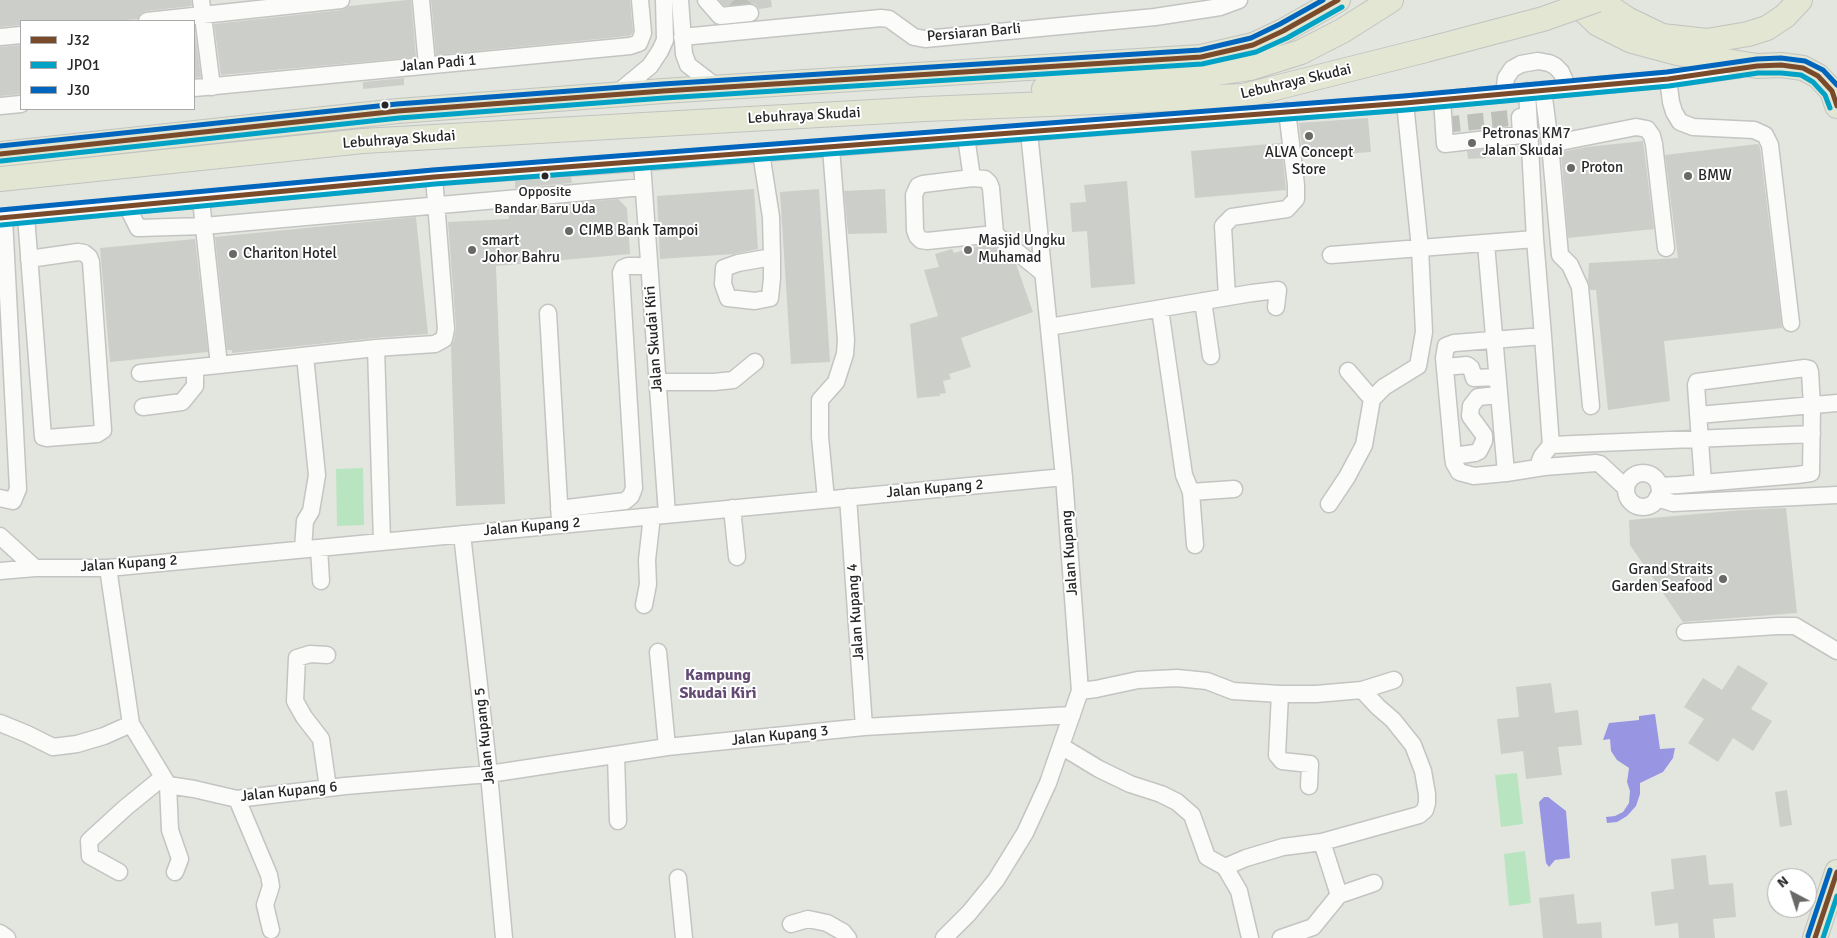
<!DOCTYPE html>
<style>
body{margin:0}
#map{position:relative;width:1837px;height:938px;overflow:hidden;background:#e3e6de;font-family:Signika,sans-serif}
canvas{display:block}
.legend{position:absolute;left:20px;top:20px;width:175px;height:90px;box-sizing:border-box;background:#fff;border:1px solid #a9a9a9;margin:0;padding:6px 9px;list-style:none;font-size:15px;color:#272727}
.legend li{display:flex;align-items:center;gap:10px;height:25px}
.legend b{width:25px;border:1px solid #a9a9a9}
.north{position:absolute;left:1767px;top:868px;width:50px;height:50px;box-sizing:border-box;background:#fff;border:1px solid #a9a9a9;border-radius:50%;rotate:320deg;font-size:14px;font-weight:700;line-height:20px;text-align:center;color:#272727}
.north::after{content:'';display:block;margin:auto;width:18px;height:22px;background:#696a67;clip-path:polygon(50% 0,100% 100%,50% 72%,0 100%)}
</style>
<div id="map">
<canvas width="1837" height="938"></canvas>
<ul class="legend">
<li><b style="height:6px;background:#7a4b2a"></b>J32</li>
<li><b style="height:6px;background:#02a2c6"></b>JPO1</li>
<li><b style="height:6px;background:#0065bd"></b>J30</li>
</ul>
<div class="north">N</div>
</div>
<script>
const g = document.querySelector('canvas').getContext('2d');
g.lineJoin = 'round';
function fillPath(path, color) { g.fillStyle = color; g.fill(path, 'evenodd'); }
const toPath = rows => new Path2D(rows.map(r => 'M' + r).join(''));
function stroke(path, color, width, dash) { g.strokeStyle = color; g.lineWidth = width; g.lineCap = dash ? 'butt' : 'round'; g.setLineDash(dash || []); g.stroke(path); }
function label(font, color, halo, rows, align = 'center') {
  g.font = font + ' Signika,sans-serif'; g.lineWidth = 4; g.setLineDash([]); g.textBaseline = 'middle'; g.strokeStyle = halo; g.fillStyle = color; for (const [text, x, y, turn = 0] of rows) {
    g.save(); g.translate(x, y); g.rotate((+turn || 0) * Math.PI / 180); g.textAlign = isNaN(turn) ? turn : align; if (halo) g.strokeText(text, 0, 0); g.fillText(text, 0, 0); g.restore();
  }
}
const pitch = toPath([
 [363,468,364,525,337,526,336,469],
 [1517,773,1523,824,1501,827,1495,775],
 [1525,851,1531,903,1509,906,1504,854]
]);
const water = toPath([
 [1655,714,1660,749,1675,748,1673,758,1663,772,1640,783,1640,794,1636,806,1627,816,1617,822,1607,823,1606,817,1615,816,1623,812,1629,803,1630,791,1627,782,1629,768,1617,760,1611,751,1610,739,1603,740,1609,723,1639,720,1639,716],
 [1544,797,1548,797,1566,811,1570,858,1555,860,1549,867,1546,863,1539,802]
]);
const building = toPath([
 [0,0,191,0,192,6,146,11,141,13,138,19,113,21,21,21,21,25,0,27],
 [407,0,411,0,416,57,221,75,214,24,342,10,349,6],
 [431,0,630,0,633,32,631,35,628,36,436,55],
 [719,0,771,0,772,7,759,9,755,4,750,3,724,6],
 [194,26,201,77,194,78],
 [21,45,21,94,0,96,0,47],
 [404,78,404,85,363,89,363,82],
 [1368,118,1371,152,1303,157,1299,123],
 [1643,141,1654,229,1568,238,1561,152,1587,147],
 [1281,143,1286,190,1195,198,1191,151],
 [1758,144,1760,148,1782,328,1664,341,1670,401,1608,410,1596,290,1590,290,1588,280,1589,263,1678,258,1665,155],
 [1486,149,1486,158,1468,159,1467,151],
 [571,177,572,183,515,188,515,181],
 [1127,181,1135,284,1091,288,1087,231,1072,232,1070,203,1086,202,1084,185],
 [754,189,758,249,734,254,660,259,657,196],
 [819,189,830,362,791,364,780,192],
 [885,189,887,233,848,234,844,191],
 [618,199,627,208,630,254,496,266,505,504,456,506,451,346,454,341,456,328,448,222,509,219,508,209],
 [416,217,428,334,375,338,232,353,232,350,227,350,215,237],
 [195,239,208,352,110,362,100,248],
 [990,245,991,248,995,247,1008,257,1009,261,1011,260,1016,264,1033,312,961,338,971,367,949,374,951,379,943,381,946,393,940,394,940,396,917,398,910,324,938,316,924,270,939,267,935,254,952,249,954,253,978,246],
 [1786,508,1797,613,1683,622,1630,545,1629,520,1742,510],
 [1738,665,1768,683,1751,709,1772,721,1753,751,1733,738,1718,762,1688,743,1704,719,1684,707,1703,678,1722,690],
 [1551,683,1555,713,1578,710,1582,745,1558,747,1562,775,1526,779,1523,751,1501,754,1497,719,1519,717,1516,687],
 [1787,790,1792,825,1780,827,1775,792],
 [1706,855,1709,885,1733,883,1736,917,1713,919,1715,938,1679,938,1678,923,1655,926,1651,892,1674,889,1671,859],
 [1574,894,1577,924,1601,922,1602,938,1543,938,1539,898]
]);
const minorTunnel = toPath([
 [734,0,748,11],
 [1444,125,1520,117]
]);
const minor = toPath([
 [201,0,212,87],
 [421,0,427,65],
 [680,0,684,54,688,65,718,88],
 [706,0,720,16,750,13],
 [147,21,341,0],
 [0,37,21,35],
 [682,37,881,18,889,19,914,37,925,39,1155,17,1220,7,1239,0],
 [1668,79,1671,102,1674,112,1680,122,1693,127,1754,130,1765,135,1770,145,1791,323],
 [194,88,630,46,639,43,643,33,640,0],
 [1543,90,1550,144],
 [1527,91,1535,239,1543,336,1551,445,1542,456,1540,461,1544,467,1506,473,1474,476,1459,472,1454,463,1453,456,1444,358,1446,346,1454,343,1543,336],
 [1504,93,1506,78,1512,69,1521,64,1538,61,1549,63,1555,66,1561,72,1568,88],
 [615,95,650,66,660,51,665,40,664,0],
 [1442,99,1445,144,1521,135,1520,117],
 [0,106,21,104],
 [966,137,972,178,985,179,989,183,991,188,995,234,1043,273],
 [761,153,771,217,772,257,772,278,770,298,755,301,728,298,723,284,724,268,738,263,772,257],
 [642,163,667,514],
 [972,178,923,184,918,186,914,195,915,230,917,236,921,240,927,241,995,234],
 [201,200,219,365,376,348,435,344,444,339,446,329,434,177],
 [127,206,138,228,204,226,643,187],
 [26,216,43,437,47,438,97,434,103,430,91,262,89,257,84,253,78,252,29,259],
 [0,218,434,177,619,164,1405,103,1668,79,1740,69],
 [1486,244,1506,473],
 [1331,255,1535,239],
 [1227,297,1223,226,1232,217,1287,209,1296,199,1296,185,1287,111],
 [1203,301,1211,356],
 [1160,309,1184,475,1191,492,1234,489],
 [548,313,560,520],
 [1049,327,1252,293,1278,290,1276,307],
 [376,348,382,542],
 [1445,367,1467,365,1471,368,1474,378,1497,377],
 [1348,371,1372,399],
 [140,373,219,365],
 [658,382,714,382,733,380,755,362],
 [1591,406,1580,287,1570,265,1560,255,1550,144,1636,127,1647,129,1652,136,1654,144,1666,248],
 [143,407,182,402,195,386,195,368],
 [1698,415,1837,403],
 [1551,445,1812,434],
 [1453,456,1475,453,1479,451,1484,441,1484,435,1470,416,1471,406,1478,397,1499,395],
 [1544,467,1596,463,1600,464,1626,488],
 '1626 490a17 17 0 1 1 34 0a17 17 0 1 1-34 0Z',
 [1659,486,1679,485,1797,475,1811,473,1812,406,1810,372,1809,369,1805,368,1697,382,1696,385,1703,483],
 [1191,492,1195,545],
 [848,497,864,727],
 [0,498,13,501,18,489,4,218],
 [1657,498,1673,503,1837,495],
 [826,499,820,437,820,400,836,382,845,354,846,340,831,148],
 [1329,504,1347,477,1364,445,1372,399,1384,387,1418,366,1424,332,1420,248,1405,103],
 [732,508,737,557],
 [559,509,625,501,631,496,634,488,621,273,623,268,628,266,649,266],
 [462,534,489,774,504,938],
 [0,536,35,568],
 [319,548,321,581],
 [303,549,305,521,311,511,317,475,305,356],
 [108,568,131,724,168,785,194,789,237,799,345,786,489,774,667,747,864,727,1072,715],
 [0,571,35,568,108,568,1064,477],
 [644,605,648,584,647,560,652,516],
 [1685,632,1777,626,1795,626,1837,651],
 [658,652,667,747],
 [327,655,310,654,297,658,295,701,304,717,321,739,328,788],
 [1080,691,1096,689,1138,680,1177,678,1207,681,1233,691,1280,694,1316,694,1362,690,1394,680],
 [1280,694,1277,755,1282,761,1310,764,1309,786],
 [0,723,27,734,53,747,77,744,104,736,131,724],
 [1061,746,1099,769,1130,784,1161,794,1177,802,1192,815,1207,857,1225,867,1239,891,1250,938],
 [616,755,618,821],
 [168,785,170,830,180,859,175,872],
 [237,799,269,875,271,886,265,905,271,930],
 [1322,842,1339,895],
 [1225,867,1246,858,1283,847,1322,842,1419,815,1425,810,1427,803,1427,794,1423,771,1413,745,1393,720,1378,707,1362,690],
 [119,872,90,856,89,841,125,808,163,777],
 [678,878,684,938],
 [791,924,808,919,827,923,843,932,848,938],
 [0,933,7,938],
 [944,938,969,913,996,880,1025,833,1048,783,1080,691,1064,477,1029,132],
 [1281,938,1313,927,1339,895,1374,883]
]);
const highway = toPath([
 [1573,0,1598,24,1632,41,1677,53,1757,66,1781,65,1803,68,1818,76,1832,91,1837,106],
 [1599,0,1627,19,1662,36,1707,41,1748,34,1767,28,1785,16,1800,0],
 [1044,89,1195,76,1250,68,1301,52,1342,31,1391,0],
 [0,154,398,111,663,91,1201,57,1253,45,1283,31,1338,0],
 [0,179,363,141,925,109,1243,96,1426,50],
 [1815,938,1837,872]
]);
const highwayBridge = toPath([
 [1426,50,1543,19,1597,0]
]);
const bus1 = toPath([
 [0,154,398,111,663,91,1201,57,1253,45,1283,31,1338,0],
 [0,218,434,177,1405,103,1668,79,1757,66,1781,65,1803,68,1818,76,1832,91,1837,106],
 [1815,938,1837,872]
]);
const bus2 = toPath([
 [1,161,399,118,664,98,1202,64,1256,52,1287,38,1342,7],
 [1,225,435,184,1406,110,1669,86,1758,73,1781,73,1801,75,1813,82,1825,95,1830,108],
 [1823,938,1837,896]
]);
const bus3 = toPath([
 [0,146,397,104,663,84,1200,50,1251,38,1280,24,1323,0],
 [0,210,433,170,1404,96,1667,72,1757,59,1781,58,1805,61,1823,70,1837,85],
 [1808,936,1830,870]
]);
const markers = [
 [385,105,4.5,"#272727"],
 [1309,136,5,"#696a67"],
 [1472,143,5,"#696a67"],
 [1571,168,5,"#696a67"],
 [545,176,4.5,"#272727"],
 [1688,176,5,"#696a67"],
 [569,231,5,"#696a67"],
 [472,250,5,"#696a67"],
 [968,250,5,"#696a67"],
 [233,254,5,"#696a67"],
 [1723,579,5,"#696a67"]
];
const busNames = [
 ["Opposite",545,192],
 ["Bandar Baru Uda",545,209]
];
const streetNames = [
 ["Persiaran Barli",974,33,-5],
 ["Jalan Padi 1",438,64,-5],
 ["Lebuhraya Skudai",1296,82,-13],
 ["Lebuhraya Skudai",804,116,-3],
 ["Lebuhraya Skudai",399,140,-4],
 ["Jalan Skudai Kiri",654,339,-94],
 ["Jalan Kupang 2",935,489,-5],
 ["Jalan Kupang 2",532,527,-5],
 ["Jalan Kupang",1070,553,-94],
 ["Jalan Kupang 2",129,564,-4],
 ["Jalan Kupang 4",856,612,-94],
 ["Jalan Kupang 5",485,736,-96],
 ["Jalan Kupang 3",780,736,-6],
 ["Jalan Kupang 6",289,792,-6]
];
const poiNames = [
 ["Petronas KM7",1482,134],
 ["Jalan Skudai",1482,151],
 ["ALVA Concept",1309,153,"center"],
 ["Store",1309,170,"center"],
 ["Proton",1581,168],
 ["BMW",1698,176],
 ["CIMB Bank Tampoi",579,231],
 ["smart",482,241],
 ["Johor Bahru",482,258],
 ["Masjid Ungku",978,241],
 ["Muhamad",978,258],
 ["Chariton Hotel",243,254],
 ["Grand Straits",1713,570,"right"],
 ["Garden Seafood",1713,587,"right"]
];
const neighbourhoodNames = [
 ["Kampung",718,676],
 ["Skudai Kiri",718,694]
];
fillPath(pitch, '#b8e5bf');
fillPath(water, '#9895e3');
fillPath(building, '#cccec9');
stroke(minorTunnel, '#bdc0b9', 16, [16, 8]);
stroke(minor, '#c4c4c3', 19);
stroke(highway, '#c1c3c0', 26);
stroke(minor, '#fbfbfa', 16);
stroke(highway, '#e2e6d3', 24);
stroke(highwayBridge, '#c1c3c0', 26, []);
stroke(highwayBridge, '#e2e6d3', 24);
stroke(bus1, '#7a4b2a', 5);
stroke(bus2, '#02a2c6', 5);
stroke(bus3, '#0065bd', 5);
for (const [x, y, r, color] of markers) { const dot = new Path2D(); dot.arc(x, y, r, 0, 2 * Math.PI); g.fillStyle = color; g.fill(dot); stroke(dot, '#fff', 2); }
label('14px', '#272727', '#fff', busNames);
label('15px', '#272727', '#fff', streetNames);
label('15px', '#272727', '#fff', poiNames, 'left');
label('bold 16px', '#644b74', '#fff', neighbourhoodNames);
</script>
